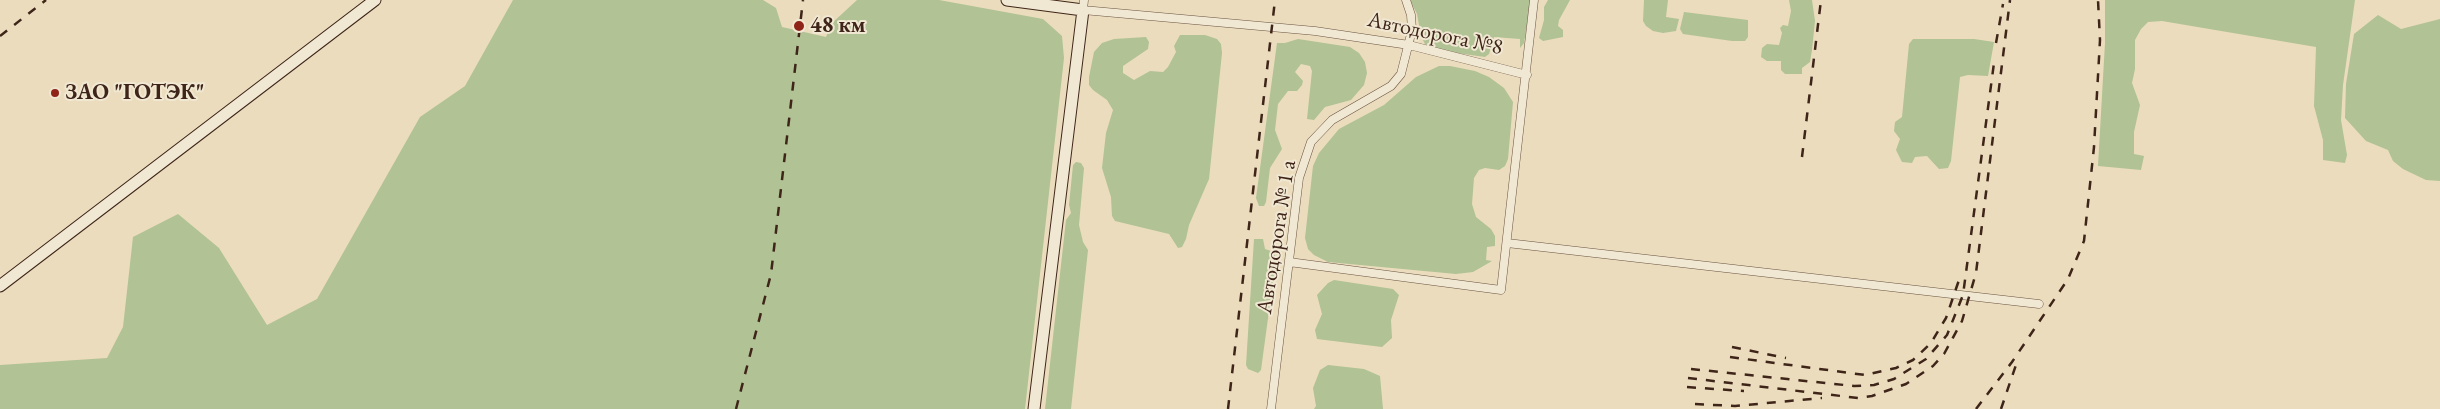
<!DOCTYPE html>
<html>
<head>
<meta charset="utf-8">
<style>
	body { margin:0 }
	canvas { display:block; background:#eadcbc }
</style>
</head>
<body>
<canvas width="2440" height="409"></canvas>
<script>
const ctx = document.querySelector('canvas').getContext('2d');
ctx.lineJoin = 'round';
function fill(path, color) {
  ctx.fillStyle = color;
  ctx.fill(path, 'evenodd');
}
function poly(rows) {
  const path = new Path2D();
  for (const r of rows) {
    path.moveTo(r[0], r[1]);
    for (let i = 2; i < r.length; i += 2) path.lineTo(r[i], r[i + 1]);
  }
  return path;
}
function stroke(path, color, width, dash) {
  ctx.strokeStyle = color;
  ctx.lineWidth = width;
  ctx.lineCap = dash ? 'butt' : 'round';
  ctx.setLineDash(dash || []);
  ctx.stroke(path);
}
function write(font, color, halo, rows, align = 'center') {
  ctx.font = font + ' "EB Garamond",serif';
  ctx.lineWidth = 4;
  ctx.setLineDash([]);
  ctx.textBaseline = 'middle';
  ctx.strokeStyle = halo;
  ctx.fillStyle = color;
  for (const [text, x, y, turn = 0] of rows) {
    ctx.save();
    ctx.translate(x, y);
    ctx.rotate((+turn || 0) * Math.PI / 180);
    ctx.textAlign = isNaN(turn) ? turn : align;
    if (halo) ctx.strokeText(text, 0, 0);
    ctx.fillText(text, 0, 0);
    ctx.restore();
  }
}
const green = poly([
	[513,0,763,0,776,8,782,27,826,37,831,24,857,0,939,0,1043,19,1062,36,1064,58,1025,409,0,409,0,365,107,358,123,327,133,237,178,214,219,248,267,325,317,299,420,117,465,86],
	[1410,0,1531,0,1524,43,1520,48,1520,39,1494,37,1489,54,1485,57,1435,50,1425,44,1421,36,1417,14],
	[1548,0,1570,0,1559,20,1558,26,1563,30,1563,37,1543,41,1539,38,1544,20,1544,7],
	[1644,0,1668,0,1666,17,1679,19,1676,31,1663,33,1653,31,1646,26,1643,21],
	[1789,0,1812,0,1815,21,1812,50,1810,62,1802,68,1802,74,1785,74,1781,70,1781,61,1767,61,1761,57,1762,48,1767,44,1779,45,1782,33,1780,28,1783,25,1788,26,1791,11],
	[2105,0,2355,0,2343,85,2341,120,2347,155,2345,163,2323,160,2323,140,2314,106,2316,47,2162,21,2148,22,2141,29,2135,40,2135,69,2132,83,2140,105,2134,132,2134,154,2144,156,2141,170,2098,166,2105,43],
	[1684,12,1748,20,1748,37,1745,41,1732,41,1683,34,1680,29],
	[2378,15,2401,29,2440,19,2440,181,2426,180,2403,169,2393,161,2388,150,2366,141,2345,118,2346,84,2354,34],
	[1180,35,1205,35,1217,39,1221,44,1222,53,1209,179,1189,225,1186,239,1182,247,1178,248,1169,234,1115,221,1112,216,1111,197,1102,168,1106,133,1113,110,1107,100,1093,90,1089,85,1089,77,1094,52,1102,43,1114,39,1146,37,1149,42,1148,49,1123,66,1123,73,1134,80,1150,71,1163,72,1168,67,1176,52,1174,46],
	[1298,39,1350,47,1359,53,1365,62,1367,73,1364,85,1351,100,1325,107,1314,120,1307,119,1312,71,1310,66,1301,64,1295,72,1303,81,1302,85,1297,91,1288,91,1278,104,1275,130,1282,149,1270,168,1266,202,1264,206,1259,206,1256,198,1277,43,1285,43],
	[1913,39,1974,39,1994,42,1988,76,1968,75,1960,77,1951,161,1948,168,1939,169,1927,156,1915,157,1912,163,1902,162,1896,150,1900,139,1894,131,1895,122,1902,117,1909,44],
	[1439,66,1450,66,1475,71,1489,77,1504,88,1513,102,1508,159,1505,166,1499,170,1485,168,1479,170,1474,178,1472,204,1476,217,1491,229,1495,236,1495,246,1487,247,1486,260,1492,261,1473,272,1456,274,1328,262,1314,255,1308,249,1305,238,1313,166,1319,153,1339,129,1384,105,1416,77],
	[1076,162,1081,163,1084,168,1079,225,1083,242,1088,250,1071,409,1045,409,1066,220,1071,213,1069,205,1073,165],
	[1254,239,1263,239,1265,249,1274,252,1276,259,1261,370,1258,373,1248,369,1246,365],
	[1334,280,1393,289,1399,295,1391,320,1392,338,1382,347,1317,339,1315,330,1322,314,1317,295,1328,283],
	[1328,365,1364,369,1380,376,1383,409,1314,409,1316,406,1313,388,1320,370]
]);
const street = poly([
	[1084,0,1083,10,1315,31,1409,45,1527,75],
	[1507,243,2039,304],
	[1289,262,1501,290,1534,0],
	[1271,409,1299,178,1311,142,1332,120,1391,86,1401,74,1412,30,1411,15,1406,0]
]);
const secondary = poly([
	[1007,0,1083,10,1034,409],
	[0,286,375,0]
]);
const rail = poly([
	[0,36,46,0],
	[1996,43,2003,4],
	[1802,157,1821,0],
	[1732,347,1786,358],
	[1730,357,1865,375,1896,368,1913,360,1931,343,1946,318,1959,280],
	[1691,369,1854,386,1874,385,1894,379,1926,359,1947,335,1963,295,1994,63],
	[1688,378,1858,398,1872,396,1906,384,1933,366,1944,354,1962,321,1976,273,2010,0],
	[1687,387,1744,391],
	[1695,404,1735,406,1822,398],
	[736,409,771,274,803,0],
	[1228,409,1275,0],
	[1976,409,2012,362,2068,279,2084,241,2094,147,2100,40,2098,0],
	[2001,409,2017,362]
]);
const markers = [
	[799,26,6,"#8f2418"],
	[55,93,5,"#8f2418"]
];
const poiNames = [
	["48 км",810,26],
	["ЗАО \"ГОТЭК\"",65,93]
];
const streetNames = [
	["Автодорога №8",1435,34,12],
	["Автодорога № 1 а",1277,237,-81]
];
fill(green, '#b1c295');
stroke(street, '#6a5342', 9);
stroke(secondary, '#3f2519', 13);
stroke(street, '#f1e8d3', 8);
stroke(secondary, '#f1e8d3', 11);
stroke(rail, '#3f2519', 2.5, [9, 9]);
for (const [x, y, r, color] of markers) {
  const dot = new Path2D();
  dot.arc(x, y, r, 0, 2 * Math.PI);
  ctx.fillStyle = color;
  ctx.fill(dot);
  stroke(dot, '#f1e8d3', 2);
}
write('bold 22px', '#3f2519', '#f1e8d3', poiNames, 'left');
write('22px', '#3f2519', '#f1e8d3', streetNames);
</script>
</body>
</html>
